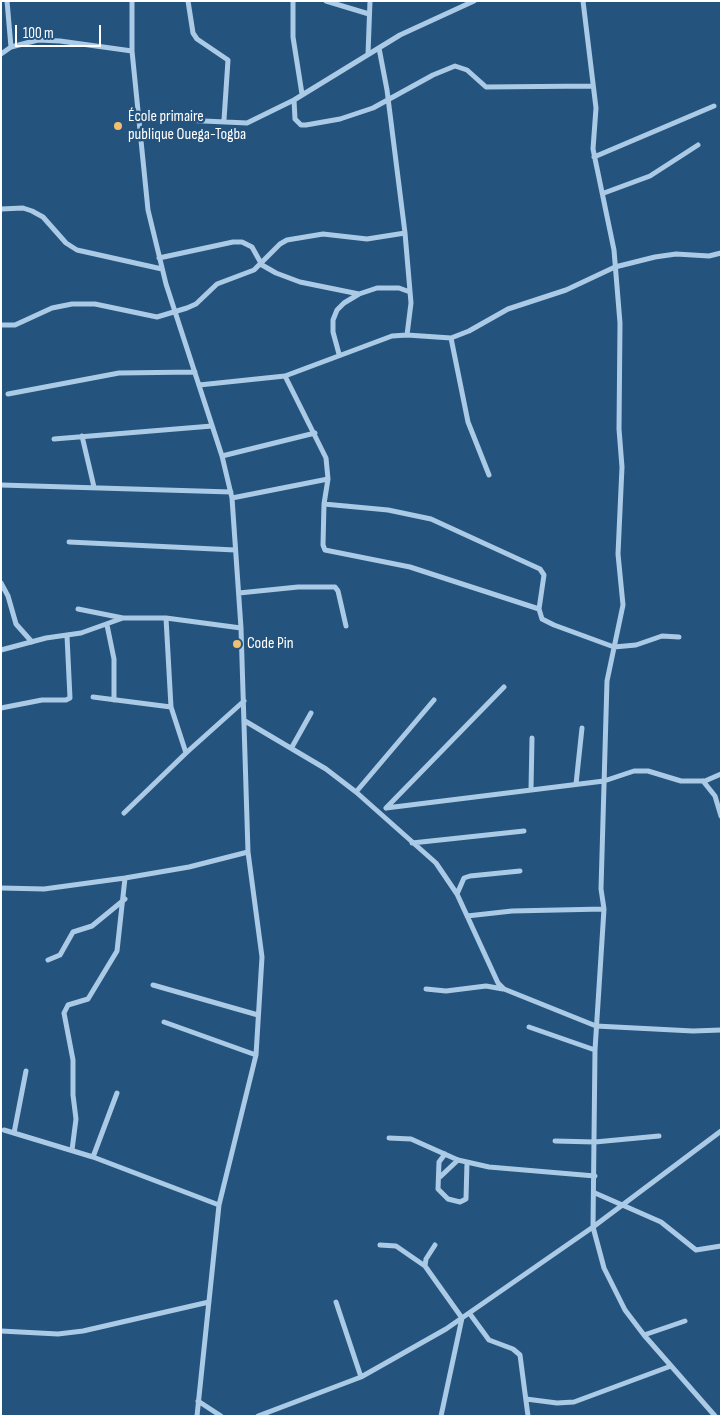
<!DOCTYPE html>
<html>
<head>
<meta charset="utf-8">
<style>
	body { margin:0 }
	#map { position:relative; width:722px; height:1417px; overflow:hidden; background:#24537e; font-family:"Sofia Sans Condensed",sans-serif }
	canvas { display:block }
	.frame { position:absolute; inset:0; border:2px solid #fff; pointer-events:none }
	.scale { position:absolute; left:15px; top:25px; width:86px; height:22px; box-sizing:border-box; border:2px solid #fff; border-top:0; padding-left:6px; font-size:15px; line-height:18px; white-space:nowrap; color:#fff; -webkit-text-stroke:4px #24537e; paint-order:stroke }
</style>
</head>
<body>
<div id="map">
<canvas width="722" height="1417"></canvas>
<div class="frame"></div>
<div class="scale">100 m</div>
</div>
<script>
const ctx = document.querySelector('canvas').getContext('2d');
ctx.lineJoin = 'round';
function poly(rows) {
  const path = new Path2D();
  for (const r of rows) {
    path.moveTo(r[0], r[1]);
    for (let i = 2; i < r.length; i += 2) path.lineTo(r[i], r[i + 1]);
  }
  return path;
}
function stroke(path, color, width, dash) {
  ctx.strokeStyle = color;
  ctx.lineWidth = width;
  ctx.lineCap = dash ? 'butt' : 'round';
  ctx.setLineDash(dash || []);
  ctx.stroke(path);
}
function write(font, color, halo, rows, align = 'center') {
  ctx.font = font + ' "Sofia Sans Condensed",sans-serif';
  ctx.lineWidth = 5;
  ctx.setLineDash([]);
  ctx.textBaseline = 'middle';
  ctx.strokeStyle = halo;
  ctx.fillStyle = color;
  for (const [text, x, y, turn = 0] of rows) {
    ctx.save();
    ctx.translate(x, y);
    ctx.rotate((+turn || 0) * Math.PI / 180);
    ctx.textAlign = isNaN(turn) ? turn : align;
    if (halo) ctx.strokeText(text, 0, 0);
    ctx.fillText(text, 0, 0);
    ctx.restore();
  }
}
const street = poly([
	[7,1,11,47],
	[132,1,132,51,148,210,166,284,222,456,232,498,241,628,248,852,262,957,256,1055,219,1205,197,1416],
	[188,1,193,33,197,39,228,60,224,120],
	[293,1,293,37,302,94],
	[326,1,369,14],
	[583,1,596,108,593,149,614,250,620,323,619,429,622,467,618,554,623,605,607,681,601,889,604,909,595,1050,593,1227,604,1268,625,1310,644,1335,715,1416],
	[379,48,387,90,405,233,411,303,407,335],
	[1,54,11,47,38,40,60,41,132,51],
	[368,54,370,1],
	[294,100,295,119,301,125,306,125,340,119,373,108,433,75,455,66,467,70,486,87,592,86],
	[139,118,247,123,294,100,400,35,474,1],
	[594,157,714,106],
	[604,193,650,176,698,145],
	[1,209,23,208,32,211,43,217,66,243,77,250,162,269],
	[159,258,233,242,242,242,252,247,262,265,276,273,300,282,359,294],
	[1,325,15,325,52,308,72,304,95,304,157,317,187,308,196,304,217,284,254,270,280,244,287,240,323,234,367,239,405,233],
	[451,338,468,422,489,475],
	[339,354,333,332,333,320,337,310,344,303,359,294,377,288,399,288,410,292],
	[285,376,326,458,328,479,324,504,323,545,325,550,410,567,539,609],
	[199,385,285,376,392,336,407,335,451,338,469,331,508,309,566,290,615,267,655,257,676,254,709,256,721,253],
	[8,394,119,373,195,372],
	[82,436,94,487],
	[54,439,212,426],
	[222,456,315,433],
	[1,485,231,492],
	[232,498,328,479],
	[324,504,388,510,431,519,540,569,544,575,539,609,542,619,554,625,614,647,636,645,662,636,679,637],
	[69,542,235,550],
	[1,583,8,596,16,624,32,642],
	[239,593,298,587,335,587,338,591,346,626],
	[78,609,123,618,166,618,241,628],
	[166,618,171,707,186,753],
	[107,625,114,659,114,700],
	[1,650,46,638,81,633,123,618],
	[93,697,171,707],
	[1,708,42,700,66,700,70,698,67,636],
	[245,721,326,769,356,792,436,863,457,894,498,983,504,989,596,1026,693,1031,721,1030],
	[292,747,311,713],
	[703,781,715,796,721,816],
	[576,784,582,728],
	[531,789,532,738],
	[356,792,434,700],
	[386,808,604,781,634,771,648,771,681,781,705,781,721,774],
	[386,808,504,687],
	[124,813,186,753,244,701],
	[412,843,524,831],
	[1,888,44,889,125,878,189,867,248,852],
	[457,894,464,878,470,876,520,871],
	[467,916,512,911,604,909],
	[48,960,60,955,73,932,92,926,125,899],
	[153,985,258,1015],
	[426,989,446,991,486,986,503,989],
	[164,1022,256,1055],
	[529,1027,595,1050],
	[4,1130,93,1157,219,1205],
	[14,1133,26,1071],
	[389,1138,411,1139,458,1160,489,1167,595,1176],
	[555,1141,595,1142,659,1136],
	[72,1150,76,1119,73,1095,73,1060,64,1013,68,1005,88,999,117,951,125,878],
	[445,1154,439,1162,438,1189,448,1199,460,1202,466,1199,467,1162],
	[93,1157,117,1093],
	[440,1177,458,1160],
	[595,1193,661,1222,696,1250,721,1246],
	[380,1245,396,1246,425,1266,462,1318,441,1416],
	[425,1266,426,1259,435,1245],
	[336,1302,361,1377],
	[470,1314,489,1340,513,1349,520,1355,528,1416],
	[1,1331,58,1334,83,1331,209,1302],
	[644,1335,685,1321],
	[526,1399,557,1403,574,1402,671,1366],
	[198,1401,221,1416],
	[258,1416,361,1377,446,1329,593,1227,721,1131]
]);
const markers = [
	[118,126,5,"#f0c06e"],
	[237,644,5,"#f0c06e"]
];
const poiNames = [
	["École primaire",128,117],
	["publique Ouega-Togba",128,135],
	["Code Pin",247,644]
];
stroke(street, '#aacae6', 5);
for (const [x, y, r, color] of markers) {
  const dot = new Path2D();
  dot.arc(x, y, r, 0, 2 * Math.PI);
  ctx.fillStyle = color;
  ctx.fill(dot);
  stroke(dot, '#24537e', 2);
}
write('16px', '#fff', '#24537e', poiNames, 'left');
</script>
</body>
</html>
